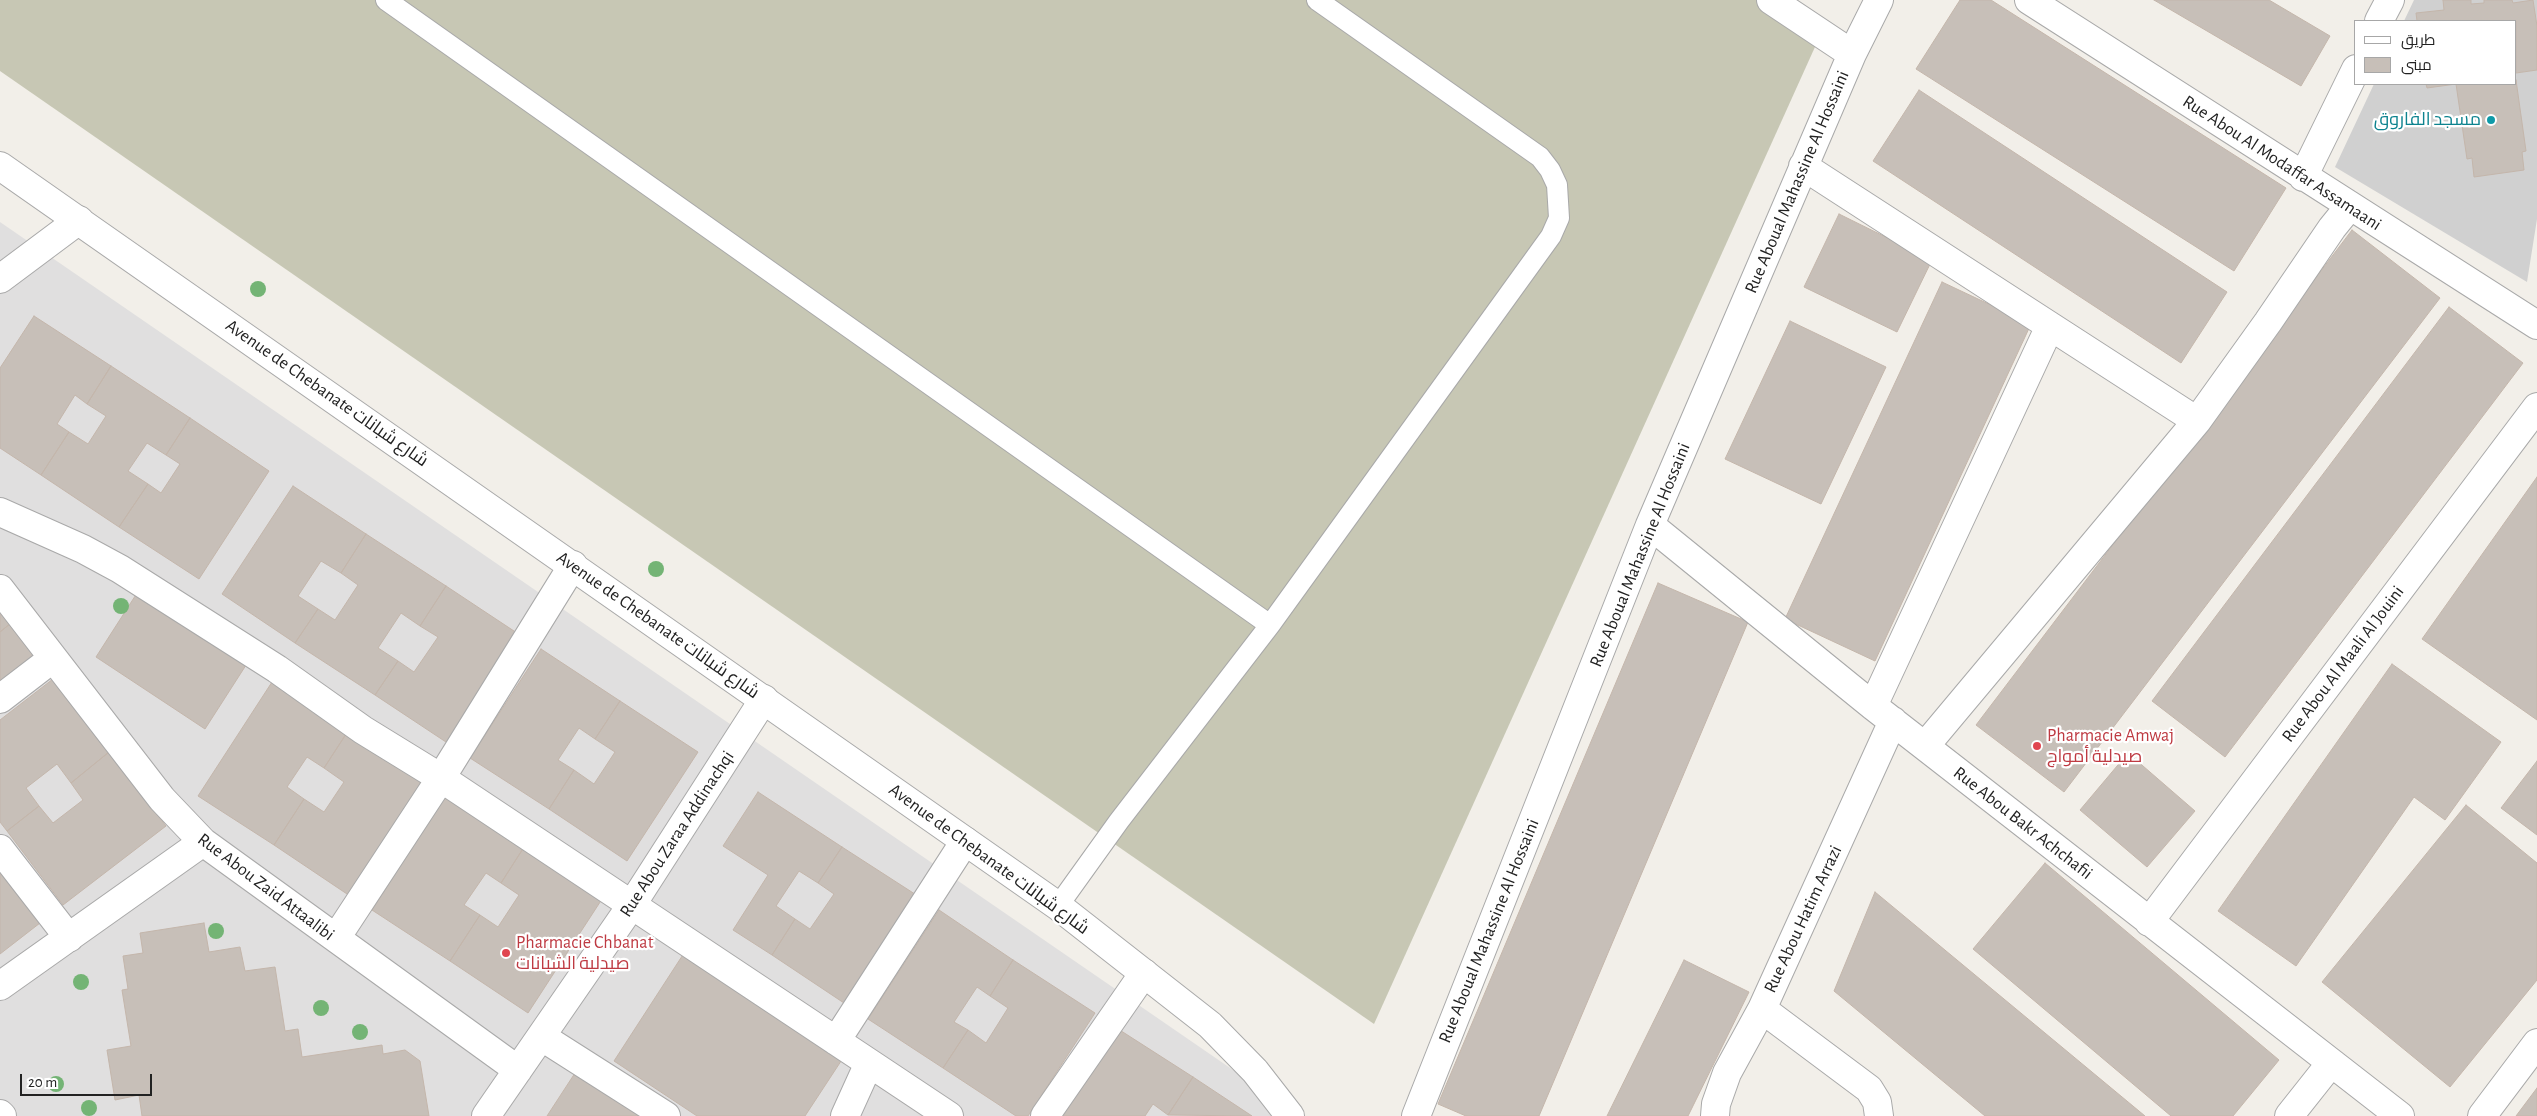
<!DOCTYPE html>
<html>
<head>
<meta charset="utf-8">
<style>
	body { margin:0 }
	#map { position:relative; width:2537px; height:1116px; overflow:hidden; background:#f2efe9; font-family:"Alegreya Sans",Cairo,sans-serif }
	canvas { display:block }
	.legend { position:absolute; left:2354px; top:20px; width:162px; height:65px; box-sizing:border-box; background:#fff; border:1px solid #a7a7a7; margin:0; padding:6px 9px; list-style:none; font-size:15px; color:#222 }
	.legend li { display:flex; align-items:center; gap:10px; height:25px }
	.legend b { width:25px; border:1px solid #a7a7a7 }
	.scale { position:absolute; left:20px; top:1074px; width:132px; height:22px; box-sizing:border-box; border:2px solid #222; border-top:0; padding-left:6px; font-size:15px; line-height:18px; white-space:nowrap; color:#222; -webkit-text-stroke:4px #fff; paint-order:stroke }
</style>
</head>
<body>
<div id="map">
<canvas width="2537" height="1116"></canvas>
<ul class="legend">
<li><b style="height:6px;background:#fff"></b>طريق</li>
<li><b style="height:14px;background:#c7bfb8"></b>مبنى</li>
</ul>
<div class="scale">20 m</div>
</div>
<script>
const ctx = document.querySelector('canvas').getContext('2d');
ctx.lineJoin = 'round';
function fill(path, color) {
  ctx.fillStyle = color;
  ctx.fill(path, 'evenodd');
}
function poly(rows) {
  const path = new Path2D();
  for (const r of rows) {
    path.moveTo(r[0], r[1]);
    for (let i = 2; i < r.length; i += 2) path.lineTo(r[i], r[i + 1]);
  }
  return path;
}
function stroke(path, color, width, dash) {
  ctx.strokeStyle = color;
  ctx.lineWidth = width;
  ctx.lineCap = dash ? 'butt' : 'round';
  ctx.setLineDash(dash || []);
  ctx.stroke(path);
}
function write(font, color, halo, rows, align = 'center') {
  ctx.font = font + ' "Alegreya Sans",Cairo,sans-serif';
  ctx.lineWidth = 4.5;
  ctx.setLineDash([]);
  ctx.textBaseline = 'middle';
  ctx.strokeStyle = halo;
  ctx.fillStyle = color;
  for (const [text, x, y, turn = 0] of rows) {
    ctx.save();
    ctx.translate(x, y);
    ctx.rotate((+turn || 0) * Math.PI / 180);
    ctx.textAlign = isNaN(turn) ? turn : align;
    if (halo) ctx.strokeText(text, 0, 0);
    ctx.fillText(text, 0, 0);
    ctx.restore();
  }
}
const residential = poly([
	[0,222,1300,1116,0,1116]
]);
const religious = poly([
	[2414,0,2537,0,2537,219,2527,282,2335,167,2374,84,2516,84,2516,21,2404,21]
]);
const construction = poly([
	[0,0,1784,0,1824,27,1374,1024,0,71]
]);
const building = poly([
	[1960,0,1991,0,2286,188,2234,271,1916,69,1960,0],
	[2154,0,2269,0,2330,36,2301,86,2154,0],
	[2443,0,2471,0,2471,4,2484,3,2484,0,2512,0,2513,3,2533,0,2537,26,2537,70,2516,73,2516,21,2417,21,2416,13,2444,10,2443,0],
	[2516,80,2526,151,2522,152,2524,170,2474,177,2472,158,2467,159,2456,84,2427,88,2426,84,2516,84,2516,80],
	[1919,90,2227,292,2181,363,1873,161,1919,90],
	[1839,214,1932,260,1897,332,1804,287,1839,214],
	[2352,230,2440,298,2064,792,1976,725,2352,230],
	[1942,282,2031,324,1875,661,1785,619,1942,282],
	[2449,307,2523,363,2225,757,2152,701,2449,307],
	[34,316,111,366,87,404,75,395,57,424,69,432,41,475,0,448,0,368,34,316],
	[1790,321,1886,367,1821,504,1725,459,1790,321],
	[111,366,190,418,166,455,147,443,128,471,148,484,119,527,41,475,69,432,88,444,106,416,87,404,111,366],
	[190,418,269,471,199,579,119,527,148,484,161,493,180,464,166,455,190,418],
	[2537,477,2537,720,2422,639,2537,477],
	[293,486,366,534,341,573,321,561,298,596,318,609,295,643,222,594,293,486],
	[366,534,446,586,420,626,401,613,378,648,398,661,375,695,295,643,318,609,335,620,358,585,341,573,366,534],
	[1658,583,1748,622,1539,1116,1466,1116,1438,1104,1658,583],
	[446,586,520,635,449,744,375,695,398,661,414,672,438,637,420,626,446,586],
	[139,590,248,662,205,729,96,657,139,590],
	[0,609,11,623,0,632,0,609],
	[11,623,38,658,0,686,0,632,11,623],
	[541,649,620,701,595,739,579,728,558,760,574,770,549,809,470,758,541,649],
	[2392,664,2501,742,2445,820,2414,797,2296,966,2218,911,2392,664],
	[53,679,109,752,71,783,57,764,26,788,39,806,7,831,0,822,0,720,53,679],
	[274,679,350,728,324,768,307,757,287,787,304,799,274,845,198,796,274,679],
	[620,701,698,752,627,861,549,809,574,770,594,784,615,752,595,739,620,701],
	[350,728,426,778,350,896,274,845,304,799,324,812,344,782,324,768,350,728],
	[109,752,166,826,63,905,7,831,39,806,53,823,83,800,71,783,109,752],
	[2128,753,2195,811,2147,867,2080,810,2128,753],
	[2537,761,2537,835,2501,808,2537,761],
	[448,792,526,844,501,883,486,873,464,905,480,915,450,961,372,910,448,792],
	[758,792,842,847,818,883,799,871,776,906,795,919,772,955,733,930,768,875,723,846,758,792],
	[2466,805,2537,863,2537,980,2450,1087,2322,982,2466,805],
	[526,844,604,896,528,1013,450,961,480,915,498,927,519,895,501,883,526,844],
	[842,847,921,898,850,1007,772,955,795,919,810,929,834,894,818,883,842,847],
	[2045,863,2279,1060,2233,1116,2171,1116,1973,949,2045,863],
	[0,871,40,923,0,954,0,871],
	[1875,892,2145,1116,1985,1116,1834,991,1875,892],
	[939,910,1013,960,990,996,977,987,954,1022,968,1030,943,1068,868,1019,939,910],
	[204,923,209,952,240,947,245,971,275,967,285,1031,298,1029,302,1057,382,1045,383,1054,405,1050,420,1061,429,1116,142,1116,139,1095,115,1100,107,1050,131,1046,122,990,128,989,123,956,143,953,140,933,204,923],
	[688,947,847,1052,805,1116,697,1116,614,1061,688,947],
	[1013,960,1095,1013,1028,1116,1016,1116,943,1068,968,1030,986,1043,1008,1008,990,996,1013,960],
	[1684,960,1749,992,1688,1116,1607,1116,1684,960],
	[1115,1027,1193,1077,1168,1115,1153,1104,1145,1116,1057,1116,1115,1027],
	[577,1070,647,1116,547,1116,577,1070],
	[1193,1077,1252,1116,1168,1115,1193,1077],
	[2537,1088,2537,1116,2516,1116,2537,1088]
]);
const service = poly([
	[386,0,1270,625],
	[1058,906,1119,821,1270,625,1551,236,1559,218,1557,185,1550,170,1540,157,1317,0]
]);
const minor = poly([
	[1771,0,1852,54],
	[2029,0,2537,325],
	[2379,21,2390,0],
	[1803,166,2050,326],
	[2303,177,2356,69],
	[0,279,79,220],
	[2197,421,2268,322,2332,228,2349,207],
	[0,512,83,549,120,569,277,669,363,730,441,778,949,1116],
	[1650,525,1873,706,2400,1116],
	[0,589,162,799,203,842,518,1070],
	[0,699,52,659],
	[1873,706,2050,326,2197,421,1925,746],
	[0,849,69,938],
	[2149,922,2537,407],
	[336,938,441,778,573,565],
	[0,986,203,842],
	[1762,1009,1869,1089,1877,1102,1879,1116],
	[542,1037,666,1116],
	[836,1041,965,841],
	[0,1114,2,1116],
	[486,1116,631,906,764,699],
	[845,1116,869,1063],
	[1045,1116,1144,973],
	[1416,1116,1650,525,1852,54,1879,0],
	[1715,1116,1716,1104,1727,1073,1762,1009,1893,721],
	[2289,1116,2331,1063],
	[2482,1116,2537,1043]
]);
const tertiary = poly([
	[0,166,1058,906,1210,1025,1255,1071,1290,1116]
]);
const trees = [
	[258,289],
	[656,569],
	[121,606],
	[216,931],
	[81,982],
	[321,1008],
	[360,1032],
	[56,1084],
	[89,1108]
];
const markers = [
	[2491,120,5,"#0f9aa8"],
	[2037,746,5,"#e0444e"],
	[506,953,5,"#e0444e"]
];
const cultureNames = [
	["مسجد الفاروق",2481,120]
];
const streetNames = [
	["Rue Abou Al Modaffar Assamaani",2282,163,33],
	["Rue Aboual Mahassine Al Hossaini",1797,182,-67],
	["Avenue de Chebanate شارع شبانات",327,393,35],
	["Rue Aboual Mahassine Al Hossaini",1640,555,-68],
	["Avenue de Chebanate شارع شبانات",658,625,35],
	["Rue Abou Al Maali Al Jouini",2343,664,-53],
	["Rue Abou Bakr Achchafii",2023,823,38],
	["Rue Abou Zaraa Addinachqi",677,834,-57],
	["Avenue de Chebanate شارع شبانات",989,859,36],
	["Rue Abou Zaid Attaalibi",266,887,37],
	["Rue Abou Hatim Arrazi",1803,919,-65],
	["Rue Aboual Mahassine Al Hossaini",1489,931,-68]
];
const healthNames = [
	["Pharmacie Amwaj",2047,736],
	["صيدلية أمواج",2047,757],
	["Pharmacie Chbanat",516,943],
	["صيدلية الشبانات",516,964]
];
fill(residential, '#e0dfdf');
fill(religious, '#d0d0d0');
fill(construction, '#c7c7b4');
fill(building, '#c7bfb8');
stroke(building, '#c4b6ab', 1);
stroke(service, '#a9a9a9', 22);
stroke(minor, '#a9a9a9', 30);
stroke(tertiary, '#a9a9a9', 30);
stroke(service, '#fff', 20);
stroke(minor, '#fff', 28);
stroke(tertiary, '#fff', 28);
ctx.fillStyle = '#74b475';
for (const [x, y] of trees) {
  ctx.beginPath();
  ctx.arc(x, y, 8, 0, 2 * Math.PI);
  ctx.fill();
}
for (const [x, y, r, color] of markers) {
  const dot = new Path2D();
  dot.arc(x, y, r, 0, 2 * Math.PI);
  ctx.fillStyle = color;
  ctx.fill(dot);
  stroke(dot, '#fff', 2);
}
write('18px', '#0d838f', '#fff', cultureNames, 'right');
write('18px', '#222', '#fff', streetNames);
write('18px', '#be3a42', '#fff', healthNames, 'left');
</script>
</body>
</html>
